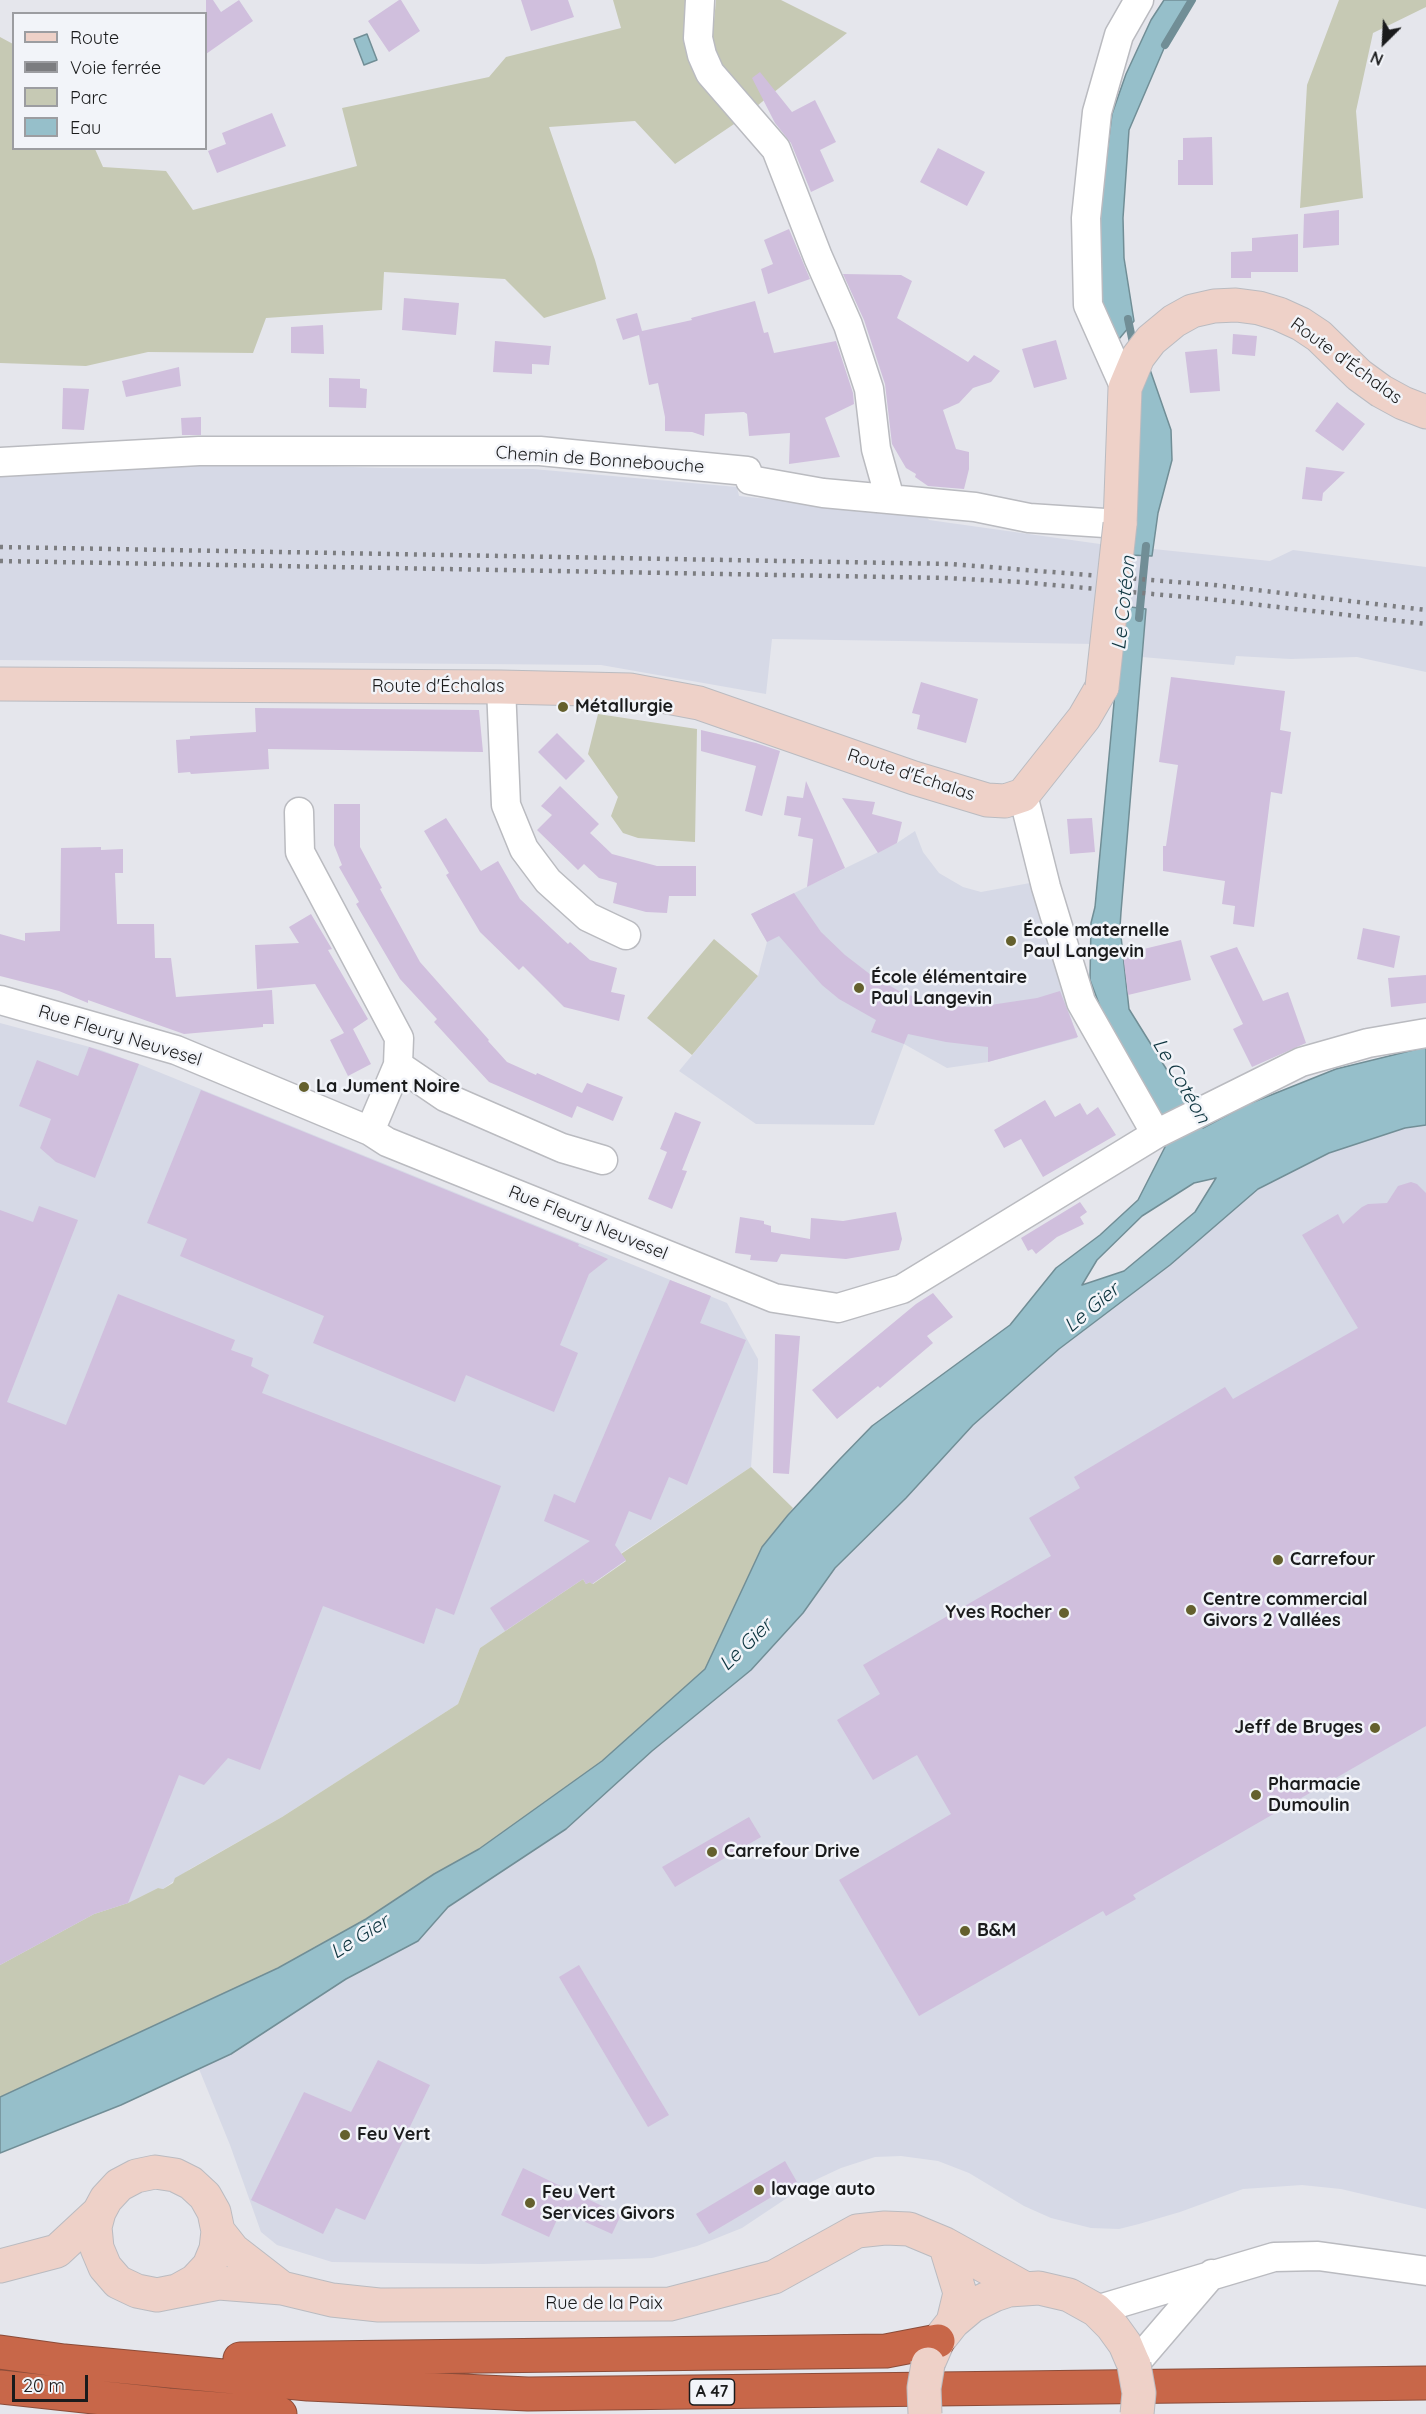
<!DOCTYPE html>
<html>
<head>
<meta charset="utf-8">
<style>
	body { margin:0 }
	#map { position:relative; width:1426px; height:2414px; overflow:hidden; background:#e5e6ec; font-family:Quicksand,sans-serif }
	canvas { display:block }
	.legend { position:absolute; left:12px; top:12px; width:195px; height:138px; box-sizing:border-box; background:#f2f4f9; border:2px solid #9c9da1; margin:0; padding:8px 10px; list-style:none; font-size:18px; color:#1a1b1c }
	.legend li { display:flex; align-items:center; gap:12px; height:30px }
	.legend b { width:30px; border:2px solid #9c9da1 }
	.north { position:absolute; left:1354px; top:12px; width:60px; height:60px; -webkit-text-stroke:4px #f2f4f9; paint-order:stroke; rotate:204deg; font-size:16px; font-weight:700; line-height:24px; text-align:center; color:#1a1b1c }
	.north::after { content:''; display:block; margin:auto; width:21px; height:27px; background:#1a1b1c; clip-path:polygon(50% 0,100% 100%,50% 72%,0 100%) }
	.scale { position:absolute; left:12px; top:2375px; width:76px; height:27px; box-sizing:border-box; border:3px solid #1a1b1c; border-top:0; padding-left:8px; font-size:18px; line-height:21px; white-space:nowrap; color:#1a1b1c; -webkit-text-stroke:4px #f2f4f9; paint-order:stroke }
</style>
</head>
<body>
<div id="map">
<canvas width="1426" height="2414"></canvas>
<ul class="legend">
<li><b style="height:8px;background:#eed1c8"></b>Route</li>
<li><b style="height:8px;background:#7c7d80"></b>Voie ferrée</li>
<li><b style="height:16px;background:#c6c9b4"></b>Parc</li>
<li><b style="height:16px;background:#96bfca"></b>Eau</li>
</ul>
<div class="north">N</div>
<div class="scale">20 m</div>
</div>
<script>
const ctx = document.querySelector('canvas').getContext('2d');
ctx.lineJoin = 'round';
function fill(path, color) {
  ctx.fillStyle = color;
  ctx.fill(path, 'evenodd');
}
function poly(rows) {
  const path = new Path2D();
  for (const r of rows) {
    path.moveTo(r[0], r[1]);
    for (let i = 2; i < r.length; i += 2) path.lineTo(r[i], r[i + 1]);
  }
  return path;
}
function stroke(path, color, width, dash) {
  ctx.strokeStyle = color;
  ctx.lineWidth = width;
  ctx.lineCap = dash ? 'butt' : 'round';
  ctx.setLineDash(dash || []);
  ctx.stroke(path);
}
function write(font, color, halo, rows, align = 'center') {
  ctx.font = font + ' Quicksand,sans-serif';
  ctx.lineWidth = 5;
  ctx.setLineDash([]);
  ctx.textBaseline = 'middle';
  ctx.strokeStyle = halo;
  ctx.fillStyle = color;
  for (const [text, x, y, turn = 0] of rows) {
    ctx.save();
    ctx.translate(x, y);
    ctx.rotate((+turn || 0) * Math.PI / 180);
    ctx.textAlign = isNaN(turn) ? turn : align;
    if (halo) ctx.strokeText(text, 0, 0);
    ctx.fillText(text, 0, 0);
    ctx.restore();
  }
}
const built = poly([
	[228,463,383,468,533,469,737,487,739,496,926,516,929,520,1107,545,1096,644,772,639,766,694,601,665,0,660,0,475],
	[1153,549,1270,561,1293,550,1426,567,1426,672,1357,657,1291,659,1236,656,1234,665,1142,657,1146,609,1123,606,1130,555,1152,556],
	[915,831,923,852,939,873,963,887,981,892,1030,883,1077,1038,988,1062,947,1068,904,1044,874,1125,756,1124,679,1071,758,976,767,942,751,914,897,843],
	[0,1023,101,1050,139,1064,727,1303,758,1359,758,1368,751,1467,621,1553,626,1560,592,1584,586,1584,583,1579,480,1648,458,1704,282,1817,190,1869,163,1889,158,1888,128,1903,94,1914,0,1965],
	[1426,1125,1426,2209,1341,2189,1302,2185,1243,2189,1180,2212,1139,2224,1119,2229,1091,2228,1051,2218,1024,2206,969,2173,938,2161,901,2156,875,2157,841,2168,811,2182,742,2228,697,2246,652,2258,483,2264,332,2262,277,2245,261,2232,230,2145,199,2069,231,2054,346,1979,418,1941,448,1907,566,1828,803,1613,835,1569,906,1498,973,1425,1059,1349,1170,1265,1258,1189,1329,1153,1405,1128]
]);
const green = poly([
	[613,0,687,0,740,120,675,164,635,121,549,127,595,260,606,299,544,318,505,279,384,272,382,310,266,318,253,353,148,352,86,366,0,363,0,37,13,44,14,148,95,149,103,167,166,171,193,210,357,166,342,108,489,77,506,57,621,28],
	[716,0,781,0,847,33,757,106,726,73,712,43],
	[1339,0,1426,0,1426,7,1373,33,1356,111,1363,198,1300,208,1307,85],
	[598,714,697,729,695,842,638,838,623,833,611,816,618,797,588,754],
	[714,939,758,976,692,1055,647,1018],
	[751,1467,793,1508,762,1547,705,1669,602,1761,479,1849,434,1874,366,1919,278,1968,0,2097,0,1965,94,1914,128,1903,158,1888,163,1889,173,1883,175,1878,282,1817,458,1704,480,1648,583,1579,586,1584,590,1582,593,1584,626,1561,621,1554]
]);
const water = poly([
	[1164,0,1190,0,1174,25,1129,130,1123,218,1124,258,1134,321,1114,345,1102,321,1094,256,1112,114,1126,74,1151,20,1164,0],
	[367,34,377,60,364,65,354,39,367,34],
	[1146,358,1171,430,1172,460,1158,513,1152,556,1130,555,1131,400,1146,358],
	[1123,606,1146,609,1121,912,1120,927,1129,1009,1203,1128,1246,1105,1336,1069,1426,1047,1426,1125,1405,1128,1329,1153,1258,1189,1170,1265,1059,1349,973,1425,906,1498,835,1568,803,1613,751,1670,652,1751,566,1829,448,1907,418,1941,346,1979,231,2054,121,2105,0,2153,0,2097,278,1968,366,1919,434,1874,479,1849,602,1761,705,1669,762,1547,788,1515,839,1460,872,1426,1010,1325,1056,1268,1100,1235,1138,1200,1165,1147,1161,1120,1101,1009,1090,980,1091,923,1095,907,1123,606],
	[1216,1178,1195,1212,1124,1271,1082,1285,1097,1260,1142,1216,1194,1183,1216,1178]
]);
const stream = poly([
	[1165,45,1192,0],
	[1128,319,1134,348],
	[1139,618,1146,546]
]);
const building = poly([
	[206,0,213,0,221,12,239,0,253,21,206,54],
	[399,0,401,0,420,31,389,52,368,21],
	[521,0,568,0,574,17,531,31],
	[760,72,792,112,815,100,836,142,820,150,834,181,811,192,791,143,775,123,752,78],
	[272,113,286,146,217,173,208,151,226,144,222,133],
	[1212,137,1213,185,1178,185,1178,160,1183,160,1183,138],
	[938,148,985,172,967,206,920,182],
	[1339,210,1339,245,1303,248,1304,214],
	[789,229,810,279,768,294,761,269,773,264,764,240],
	[1298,234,1298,272,1251,272,1251,278,1231,278,1231,252,1252,251,1252,238],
	[843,274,901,275,912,281,897,318,968,362,974,355,1000,371,991,382,973,388,959,403,943,410,956,449,969,452,969,469,964,489,928,486,915,477,916,474,906,468,892,444,885,384,864,320],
	[404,298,459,303,456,335,402,330],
	[755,301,764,333,768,332,774,353,836,341,853,393,854,404,825,418,840,457,789,464,790,433,749,436,747,414,744,412,705,414,704,436,692,432,665,431,665,417,658,383,649,385,639,335,623,340,616,319,637,313,642,331,692,320,691,318],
	[323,325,324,354,291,353,291,327],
	[1233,334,1257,336,1255,356,1232,354],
	[1056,340,1067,379,1034,388,1022,349],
	[495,341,551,346,549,365,532,364,532,374,493,372],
	[1217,349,1220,391,1190,393,1185,352],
	[179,367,181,386,126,397,122,381],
	[329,378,360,379,360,388,367,389,366,408,329,407],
	[63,388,89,389,84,430,62,429],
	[1337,402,1365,424,1343,451,1315,431],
	[201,417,201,435,182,435,181,418],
	[1306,467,1345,472,1323,493,1322,501,1302,499],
	[1171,677,1285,691,1280,730,1291,732,1282,794,1271,792,1254,927,1233,924,1235,906,1222,904,1225,881,1163,871,1163,846,1166,846,1178,765,1159,762],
	[921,682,978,699,966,743,917,729,920,715,912,713],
	[255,708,479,710,483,752,268,749,269,769,191,774,190,772,178,773,176,740,190,739,190,736,256,732],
	[701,730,756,743,780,751,762,816,745,811,756,766,701,751],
	[557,733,585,761,566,780,538,752],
	[806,781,845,868,807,887,813,839,798,836,801,818,784,815,787,796,803,798],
	[560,786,599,824,590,833,612,854,657,866,696,866,696,896,669,896,667,913,646,912,613,903,617,883,599,878,584,864,578,870,537,830,552,815,541,806],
	[842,798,875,802,872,814,902,822,897,843,878,853],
	[334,804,360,804,360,847,382,888,380,889,420,962,489,1040,488,1041,507,1062,536,1075,537,1073,582,1093,587,1083,623,1097,613,1121,577,1106,572,1118,489,1082,434,1022,437,1019,400,979,356,904,359,902,339,867,342,865,334,845],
	[446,818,481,871,498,861,520,899,568,944,570,942,590,960,617,968,611,992,625,995,619,1021,564,1007,523,966,519,970,480,932,446,875,449,873,424,831],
	[1092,818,1095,852,1070,854,1067,819],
	[101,847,101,850,123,849,123,873,115,873,117,924,154,924,155,958,171,958,176,997,272,990,274,1024,263,1024,263,1027,184,1034,88,1000,88,1003,59,991,0,976,0,934,25,941,25,933,60,931,61,848],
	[794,893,821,932,845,955,871,975,899,991,920,999,948,1006,977,1007,1037,998,1060,991,1078,1037,988,1062,988,1047,946,1042,908,1034,904,1044,871,1032,876,1020,839,999,822,985,779,936,767,942,760,930,751,914],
	[311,914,332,949,328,950,368,1019,353,1029,371,1064,348,1076,330,1040,344,1033,315,984,257,989,255,945,299,943,289,927],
	[1363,928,1400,936,1394,968,1357,959],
	[1181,940,1191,980,1128,995,1123,954],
	[1237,947,1263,1001,1288,992,1306,1043,1252,1067,1233,1029,1243,1024,1210,956],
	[1426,975,1426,1003,1391,1007,1388,978],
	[89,1047,139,1064,95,1178,56,1162,40,1148,51,1119,19,1106,37,1060,78,1076],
	[201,1090,579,1244,578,1246,608,1259,589,1274,560,1345,578,1353,554,1412,466,1375,455,1402,313,1343,324,1316,180,1256,187,1239,147,1223],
	[1045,1100,1055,1117,1080,1103,1087,1115,1098,1107,1116,1135,1043,1177,1021,1139,1004,1148,994,1130],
	[675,1112,701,1122,682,1170,687,1171,672,1209,648,1199,667,1152,660,1149],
	[1411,1182,1417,1184,1426,1193,1426,1726,1133,1895,1136,1899,1106,1916,1103,1911,919,2016,839,1880,951,1814,917,1755,873,1780,837,1720,880,1694,863,1665,1051,1556,1029,1518,1080,1488,1074,1477,1225,1387,1233,1399,1358,1328,1302,1235,1338,1214,1343,1224,1362,1207,1368,1204,1387,1203,1398,1186],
	[1080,1202,1087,1212,1080,1217,1084,1224,1057,1237,1036,1254,1032,1249,1028,1251,1021,1238],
	[39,1206,78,1220,7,1402,66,1425,118,1294,235,1340,231,1350,253,1358,251,1366,269,1375,262,1393,501,1486,454,1615,436,1608,424,1644,323,1606,260,1770,228,1758,204,1785,179,1775,128,1903,94,1914,0,1965,0,1210,33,1222],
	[896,1212,902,1239,899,1250,846,1259,781,1254,777,1262,750,1260,751,1255,735,1253,740,1217,764,1221,764,1224,771,1226,771,1232,810,1239,811,1218,843,1221],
	[670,1280,711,1296,700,1323,746,1340,687,1485,669,1477,651,1520,629,1511,615,1545,626,1560,592,1584,590,1582,586,1584,583,1579,505,1631,490,1608,590,1541,544,1521,554,1494,575,1503],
	[933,1293,953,1317,927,1336,933,1343,880,1388,878,1386,837,1419,812,1390,916,1304],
	[775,1334,800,1336,789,1474,773,1473],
	[749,1817,761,1837,675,1887,662,1867],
	[579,1965,669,2115,648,2127,559,1977],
	[378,2060,430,2085,365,2220,336,2208,323,2234,251,2200,304,2092,351,2112],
	[785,2161,797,2182,709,2234,696,2214],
	[523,2168,621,2215,612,2234,561,2211,549,2237,501,2215]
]);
const street = poly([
	[700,0,698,38,702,55,710,73,776,149,818,257,848,325,869,389,876,449,890,499],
	[1125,388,1088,305,1086,218,1097,112,1119,35,1139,0],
	[0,462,199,451,540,451,747,471,750,480,823,493,975,507,1029,518,1120,524],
	[501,687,506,805,524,849,548,881,588,917,626,935],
	[1023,795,1046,887,1081,1002,1156,1134],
	[299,812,300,852,399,1038,398,1065,370,1131],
	[0,1000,176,1050,370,1131,387,1142,774,1298,838,1308,902,1289,1156,1134,1301,1062,1368,1043,1426,1033],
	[398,1065,445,1097,562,1148,603,1160],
	[1096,2310,1274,2257,1318,2256,1426,2271],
	[1134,2365,1212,2274]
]);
const secondary = poly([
	[1120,524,1125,388,1138,357,1151,340,1174,321,1192,311,1214,306,1236,305,1259,308,1279,314,1301,324,1319,336,1359,375,1381,391,1403,403,1426,412],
	[0,684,501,687,630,690,699,703,914,778,987,800,1005,801,1023,795,1084,718,1102,687],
	[218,2231,233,2250,282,2288],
	[945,2244,960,2293,953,2322],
	[0,2266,57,2251,99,2212],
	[177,2291,195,2281,209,2266,216,2249,218,2231,214,2212,205,2196,191,2183,175,2175,155,2172,136,2176,119,2185,106,2199,99,2212,95,2227,97,2248,105,2267,118,2282,137,2291,157,2295,177,2291,219,2283,282,2288,332,2300,379,2305,670,2304,774,2277,857,2231,885,2228,909,2229,945,2244,1024,2288],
	[928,2364,938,2341,953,2322,972,2306,994,2295,1009,2290,1039,2288,1069,2295,1096,2310,1112,2326,1125,2344,1134,2365]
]);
const highway = poly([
	[0,2352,64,2361,308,2384,528,2394,1426,2383],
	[240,2359,886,2351,938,2341],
	[0,2387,168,2405,280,2414]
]);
const rail = poly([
	[0,547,951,564,1214,585,1426,610],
	[0,561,946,578,1020,582,1208,599,1426,624]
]);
const secondaryBridge = poly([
	[1102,687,1120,524],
	[1134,2365,1139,2393,1137,2414],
	[925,2414,924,2388,928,2364]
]);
const markers = [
	[563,707,6,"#64602d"],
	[1011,941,6,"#64602d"],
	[859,988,6,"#64602d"],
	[304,1087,6,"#64602d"],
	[1278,1560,6,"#64602d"],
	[1191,1610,6,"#64602d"],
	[1064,1613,6,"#64602d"],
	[1375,1728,6,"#64602d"],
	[1256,1795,6,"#64602d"],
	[712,1852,6,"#64602d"],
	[965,1931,6,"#64602d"],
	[345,2135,6,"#64602d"],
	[759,2190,6,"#64602d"],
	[530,2203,6,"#64602d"]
];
const shields = [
	[712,2392,45]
];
const shieldNames = [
	["A 47",712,2392]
];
const streetNames = [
	["Route d'Échalas",1346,361,36],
	["Chemin de Bonnebouche",600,460,4],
	["Route d'Échalas",438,687],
	["Route d'Échalas",911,775,18],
	["Rue Fleury Neuvesel",120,1036,17],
	["Rue Fleury Neuvesel",588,1223,22],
	["Rue de la Paix",604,2304]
];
const poiNames = [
	["Métallurgie",575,707],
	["École maternelle",1023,931],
	["Paul Langevin",1023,952],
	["École élémentaire",871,978],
	["Paul Langevin",871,999],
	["La Jument Noire",316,1087],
	["Carrefour",1290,1560],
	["Centre commercial",1203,1600],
	["Givors 2 Vallées",1203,1621],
	["Yves Rocher",1052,1613,"right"],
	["Jeff de Bruges",1363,1728,"right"],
	["Pharmacie",1268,1785],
	["Dumoulin",1268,1806],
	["Carrefour Drive",724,1852],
	["B&M",977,1931],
	["Feu Vert",357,2135],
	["lavage auto",771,2190],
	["Feu Vert",542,2193],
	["Services Givors",542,2214]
];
const waterNames = [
	["Le Cotéon",1124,603,-84],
	["Le Cotéon",1181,1081,60],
	["Le Gier",1092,1308,-40],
	["Le Gier",746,1645,-44],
	["Le Gier",360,1937,-32]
];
fill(built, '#d6d9e6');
fill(green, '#c6c9b4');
fill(water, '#96bfca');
stroke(water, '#718e96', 1.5);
stroke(stream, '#718e96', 8);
fill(building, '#d0bfdd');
stroke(street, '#babbc0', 31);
stroke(secondary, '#babbc0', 35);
stroke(highway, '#8b4c39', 35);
stroke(street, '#fff', 28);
stroke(secondary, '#eed1c8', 33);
stroke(highway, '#c86749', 33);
stroke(rail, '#7c7d80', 4.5, [3, 6]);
stroke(secondaryBridge, '#babbc0', 35, []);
stroke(secondaryBridge, '#eed1c8', 33);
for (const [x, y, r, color] of markers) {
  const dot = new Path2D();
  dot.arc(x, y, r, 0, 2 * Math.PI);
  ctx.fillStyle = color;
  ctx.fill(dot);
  stroke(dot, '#f2f4f9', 2);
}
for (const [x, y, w] of shields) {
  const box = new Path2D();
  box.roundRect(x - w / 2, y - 13, w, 26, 4.5);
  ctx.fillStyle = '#f2f4f9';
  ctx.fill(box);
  stroke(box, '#1a1b1c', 1.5);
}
write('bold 16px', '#1a1b1c', null, shieldNames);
write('18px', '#1a1b1c', '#f2f4f9', streetNames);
write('bold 18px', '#1a1b1c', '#f2f4f9', poiNames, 'left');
write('italic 20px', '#0f3640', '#f2f4f9', waterNames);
</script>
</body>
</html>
